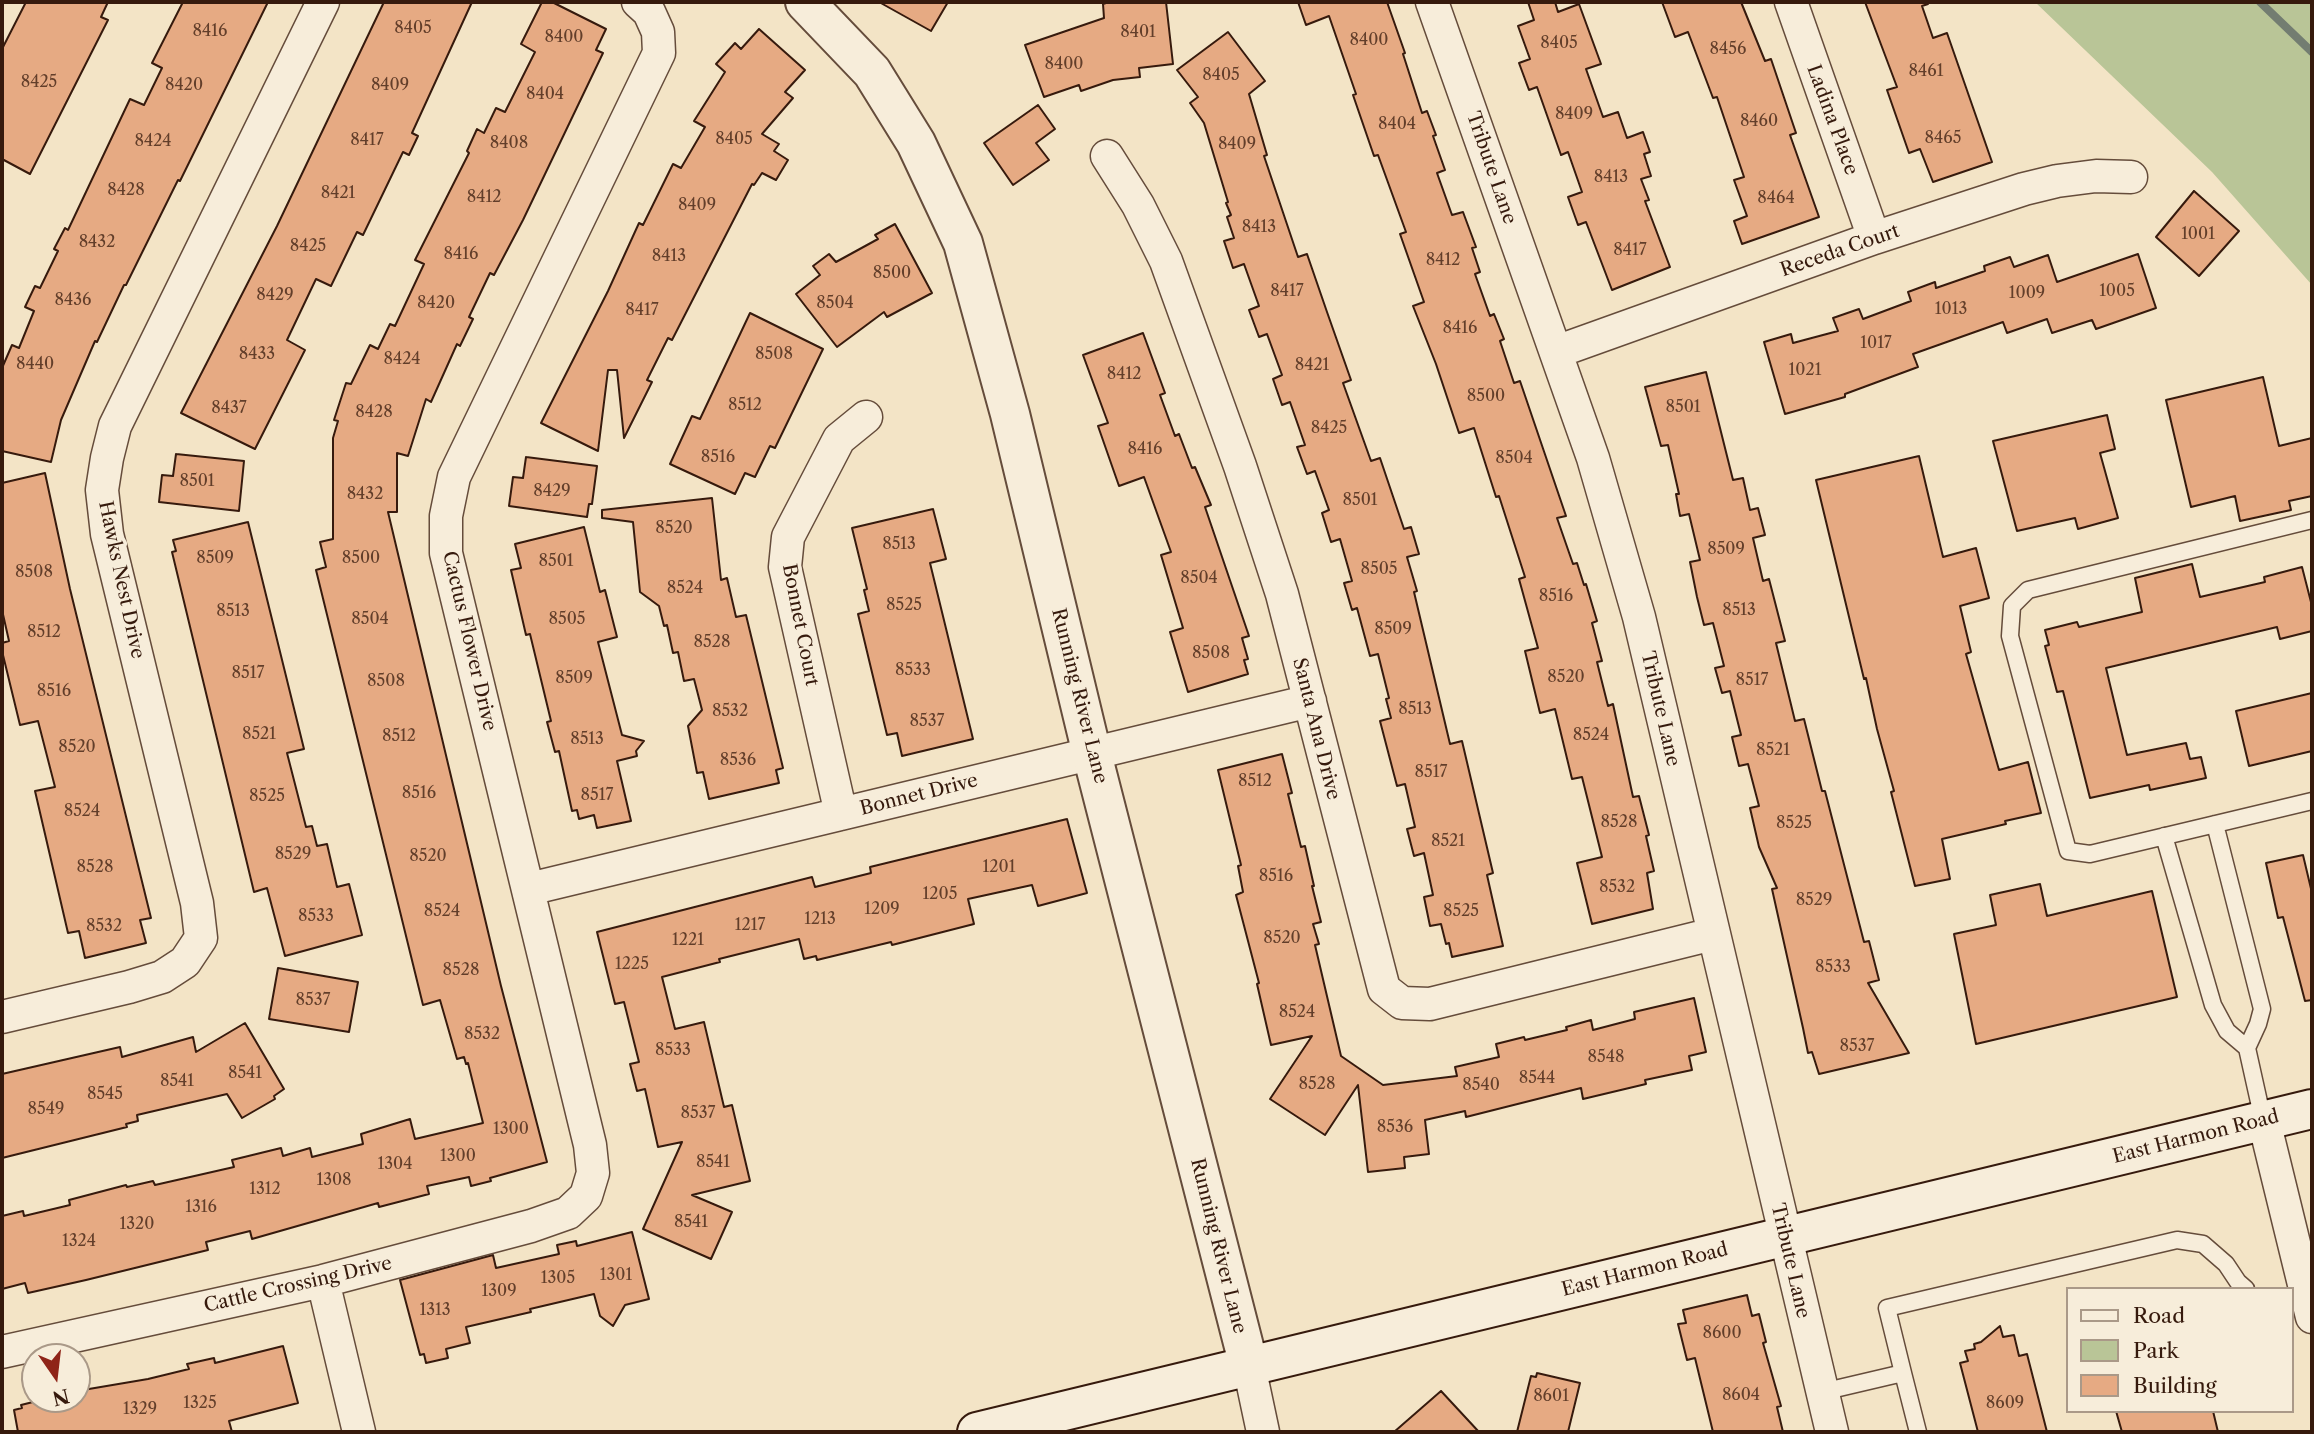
<!DOCTYPE html>
<html>
<head>
<meta charset="utf-8">
<style>
	body { margin:0 }
	#map { position:relative; width:2314px; height:1434px; overflow:hidden; background:#f3e4c6; font-family:"Libre Caslon Text",serif }
	canvas { display:block }
	.frame { position:absolute; inset:0; border:4px solid #361a0d; pointer-events:none }
	.legend { position:absolute; left:2066px; top:1287px; width:228px; height:126px; box-sizing:border-box; background:#f7edda; border:2px solid #a98; margin:0; padding:9px 12px; list-style:none; font-size:21px; color:#361a0d }
	.legend li { display:flex; align-items:center; gap:14px; height:35px }
	.legend b { width:35px; border:2px solid #a98 }
	.north { position:absolute; left:21px; top:1343px; width:70px; height:70px; box-sizing:border-box; background:#f7edda; border:2px solid #a98; border-radius:50%; rotate:166deg; font-size:19px; font-weight:700; line-height:28px; text-align:center; color:#361a0d }
	.north::after { content:''; display:block; margin:auto; width:24px; height:32px; background:#8f2418; clip-path:polygon(50% 0,100% 100%,50% 72%,0 100%) }
</style>
</head>
<body>
<div id="map">
<canvas width="2314" height="1434"></canvas>
<div class="frame"></div>
<ul class="legend">
<li><b style="height:9px;background:#f7edda"></b>Road</li>
<li><b style="height:19px;background:#b9c597"></b>Park</li>
<li><b style="height:19px;background:#e6aa83"></b>Building</li>
</ul>
<div class="north">N</div>
</div>
<script>
const ctx = document.querySelector('canvas').getContext('2d');
ctx.lineJoin = 'round';
function fill(path, color) {
  ctx.fillStyle = color;
  ctx.fill(path, 'evenodd');
}
function poly(rows) {
  const path = new Path2D();
  for (const r of rows) {
    path.moveTo(r[0], r[1]);
    for (let i = 2; i < r.length; i += 2) path.lineTo(r[i], r[i + 1]);
  }
  return path;
}
function stroke(path, color, width, dash) {
  ctx.strokeStyle = color;
  ctx.lineWidth = width;
  ctx.lineCap = dash ? 'butt' : 'round';
  ctx.setLineDash(dash || []);
  ctx.stroke(path);
}
function write(font, color, halo, rows, align = 'center') {
  ctx.font = font + ' "Libre Caslon Text",serif';
  ctx.lineWidth = 7;
  ctx.setLineDash([]);
  ctx.textBaseline = 'middle';
  ctx.strokeStyle = halo;
  ctx.fillStyle = color;
  for (const [text, x, y, turn = 0] of rows) {
    ctx.save();
    ctx.translate(x, y);
    ctx.rotate((+turn || 0) * Math.PI / 180);
    ctx.textAlign = isNaN(turn) ? turn : align;
    if (halo) ctx.strokeText(text, 0, 0);
    ctx.fillText(text, 0, 0);
    ctx.restore();
  }
}
const green = poly([
	[2035,2,2312,2,2312,285,2212,172]
]);
const stream = poly([
	[2260,2,2312,52]
]);
const building = poly([
	[26,2,108,2,101,17,108,20,30,174,2,159,2,49,26,2],
	[183,2,268,2,180,181,178,180,126,285,124,285,97,342,95,341,61,420,51,462,2,451,2,368,12,345,19,348,34,311,25,307,35,286,40,288,58,251,54,249,65,228,68,230,130,99,144,105,162,68,152,63,183,2],
	[384,2,472,2,412,133,418,136,409,155,403,152,363,235,357,232,331,286,316,279,287,340,305,350,255,449,181,413,277,226,384,2],
	[542,2,552,2,606,29,596,50,603,53,523,220,494,275,490,273,469,317,473,319,460,346,457,344,431,402,426,399,408,456,397,453,397,512,388,512,501,986,547,1162,490,1178,491,1181,471,1186,469,1177,427,1186,429,1194,379,1207,378,1203,252,1239,250,1231,206,1242,208,1250,86,1280,28,1293,25,1283,2,1289,2,1216,23,1211,24,1216,70,1205,69,1200,126,1185,127,1187,153,1181,155,1185,234,1167,232,1160,281,1148,283,1156,310,1148,312,1157,363,1144,361,1134,410,1119,415,1139,483,1123,468,1063,466,1064,464,1057,457,1059,440,1000,423,1005,316,570,326,567,320,542,333,539,333,438,338,421,334,420,346,383,351,384,370,345,378,349,390,324,395,326,424,264,415,260,469,153,467,151,477,129,484,133,496,108,505,112,535,52,521,44,542,2],
	[879,2,948,2,931,31,879,2],
	[1109,2,1166,2,1173,64,1139,68,1140,77,1113,80,1081,91,1079,85,1044,97,1025,45,1104,18,1103,4,1109,2],
	[1298,2,1387,2,1405,53,1403,54,1422,113,1427,111,1436,135,1433,136,1445,170,1437,173,1452,215,1463,212,1476,247,1472,248,1480,272,1475,274,1490,316,1494,314,1504,339,1500,341,1514,383,1520,381,1566,516,1557,518,1573,564,1577,563,1584,585,1586,584,1597,621,1592,623,1602,661,1597,662,1608,706,1613,704,1633,797,1639,796,1649,835,1646,836,1654,871,1647,873,1653,909,1592,924,1577,863,1602,857,1582,777,1572,779,1555,709,1540,713,1525,651,1538,648,1519,579,1525,577,1499,496,1496,497,1474,428,1459,433,1436,364,1413,306,1424,302,1400,234,1406,232,1378,155,1374,156,1353,95,1356,94,1329,16,1306,25,1298,2],
	[1528,2,1555,2,1558,12,1579,4,1601,64,1586,69,1603,117,1618,112,1627,138,1643,132,1650,152,1644,154,1651,176,1641,179,1649,200,1645,201,1670,267,1612,290,1586,222,1578,225,1568,197,1582,192,1568,152,1561,155,1537,87,1529,90,1519,63,1530,59,1518,26,1534,20,1528,2],
	[1662,2,1741,2,1765,61,1771,59,1796,133,1790,135,1819,217,1742,244,1734,221,1747,216,1734,180,1744,177,1717,97,1713,98,1688,32,1675,37,1662,2],
	[1865,2,1928,2,1928,4,1922,6,1933,38,1947,33,1992,162,1933,182,1920,149,1909,153,1887,90,1897,87,1865,2],
	[759,29,805,70,785,92,793,98,762,134,779,144,774,151,788,160,776,180,762,173,754,185,752,184,672,340,668,338,647,380,652,382,624,438,617,370,608,370,598,451,541,423,608,291,639,223,643,225,673,164,681,168,705,127,694,121,725,72,716,64,735,43,741,49,759,29],
	[1228,32,1265,81,1249,94,1267,155,1264,156,1298,257,1307,254,1327,312,1351,380,1343,383,1371,461,1380,458,1404,529,1411,527,1419,554,1407,557,1417,591,1414,592,1450,744,1462,741,1493,873,1487,875,1503,946,1452,957,1449,943,1446,944,1441,924,1430,926,1424,897,1433,895,1424,853,1414,856,1407,829,1415,827,1405,784,1397,786,1380,721,1391,718,1386,699,1389,698,1378,654,1370,656,1357,608,1352,610,1344,583,1352,581,1340,539,1331,542,1322,513,1329,510,1315,471,1307,474,1297,447,1305,445,1290,402,1282,405,1273,379,1282,375,1267,334,1259,337,1249,310,1259,306,1244,264,1233,268,1224,241,1234,238,1227,217,1231,215,1226,203,1228,202,1204,123,1190,103,1198,97,1177,70,1228,32],
	[1038,105,1055,129,1036,143,1049,160,1013,185,984,143,1038,105],
	[2194,191,2239,231,2199,276,2156,237,2194,191],
	[895,224,932,293,887,317,884,312,837,347,796,294,820,275,813,266,829,254,836,262,878,239,875,235,895,224],
	[2138,254,2156,308,2096,329,2092,320,2052,333,2047,319,2007,333,2003,322,1913,354,1918,367,1845,394,1845,397,1785,414,1764,342,1791,334,1793,343,1838,331,1833,318,1859,309,1863,319,1911,301,1908,292,1935,282,1936,288,1985,271,1984,266,2010,257,2014,267,2048,255,2057,282,2138,254],
	[750,313,823,349,775,448,770,446,755,477,745,473,735,494,670,464,692,416,700,419,750,313],
	[1143,333,1165,393,1160,395,1175,436,1179,434,1192,468,1195,467,1211,505,1205,507,1249,636,1242,638,1248,659,1244,660,1248,674,1188,692,1170,632,1183,628,1161,555,1171,552,1144,477,1119,486,1098,426,1108,423,1083,355,1143,333],
	[1706,372,1733,480,1743,478,1750,510,1758,508,1765,535,1753,538,1763,581,1769,579,1785,641,1776,643,1795,721,1804,719,1822,791,1825,791,1864,942,1869,941,1879,980,1868,983,1909,1053,1819,1074,1812,1052,1808,1053,1803,1028,1772,889,1777,888,1759,847,1750,808,1759,806,1748,764,1739,766,1732,737,1741,735,1730,691,1722,693,1715,668,1724,666,1713,623,1704,625,1697,597,1690,562,1700,560,1689,514,1680,516,1676,494,1679,494,1668,445,1661,446,1645,387,1706,372],
	[2263,377,2279,446,2312,438,2312,496,2289,501,2291,510,2240,521,2235,496,2191,507,2166,400,2263,377],
	[2107,415,2115,449,2100,453,2118,518,2078,529,2075,518,2017,531,1993,441,2107,415],
	[176,454,244,461,239,511,159,502,162,475,173,476,176,454],
	[1919,456,1943,557,1976,548,1989,598,1960,606,1971,652,1966,654,1999,770,2028,762,2041,813,2005,821,2006,824,1942,839,1950,879,1915,886,1891,792,1894,791,1877,729,1866,678,1864,679,1816,480,1919,456],
	[526,457,597,466,592,504,589,504,587,517,509,506,513,477,523,478,526,457],
	[45,473,70,589,151,918,140,920,146,943,85,958,79,931,68,933,35,791,55,787,38,721,20,725,2,651,2,643,9,641,2,610,2,483,45,473],
	[712,498,721,580,727,578,736,617,746,615,783,768,776,770,779,783,709,799,703,772,697,773,688,726,702,710,694,679,684,681,678,652,673,653,667,625,664,626,659,606,640,592,633,522,602,518,602,510,712,498],
	[933,509,946,559,930,563,973,739,902,756,897,733,887,735,858,614,869,611,864,590,867,589,852,528,933,509],
	[248,522,304,749,287,753,306,827,312,826,317,846,327,844,337,887,349,884,362,935,285,956,267,888,254,892,172,552,176,551,173,540,248,522],
	[584,527,600,592,605,590,617,637,598,642,622,735,644,741,636,751,637,756,617,761,631,821,597,828,594,815,579,819,577,810,572,811,559,751,555,752,547,722,551,721,530,634,526,635,511,570,521,568,515,544,584,527],
	[2192,564,2200,597,2265,582,2264,577,2302,567,2312,606,2312,631,2280,639,2277,627,2106,668,2127,755,2186,743,2190,759,2201,757,2206,778,2150,790,2149,785,2090,798,2063,691,2057,692,2045,646,2049,645,2045,630,2077,622,2079,627,2142,612,2135,578,2192,564],
	[2312,693,2312,751,2249,766,2236,711,2312,693],
	[1282,754,1292,793,1288,794,1301,847,1305,846,1314,886,1312,886,1321,922,1313,924,1319,944,1315,945,1341,1056,1383,1085,1457,1076,1455,1067,1499,1057,1496,1044,1524,1037,1525,1040,1567,1030,1566,1027,1591,1020,1593,1030,1635,1019,1634,1012,1694,998,1706,1052,1689,1056,1692,1070,1645,1080,1646,1084,1583,1099,1581,1088,1466,1117,1465,1111,1425,1120,1429,1154,1404,1157,1405,1168,1368,1172,1358,1085,1325,1135,1270,1099,1312,1036,1271,1045,1257,984,1259,983,1236,895,1243,892,1238,866,1241,865,1218,770,1282,754],
	[1067,819,1087,893,1038,906,1032,885,968,899,974,924,892,945,891,942,817,960,816,956,804,959,799,939,719,959,720,962,662,977,675,1029,704,1022,724,1107,732,1105,750,1181,692,1195,732,1212,711,1259,643,1229,682,1142,658,1147,645,1089,637,1091,630,1064,639,1062,624,1002,615,1004,597,932,812,877,815,887,871,873,870,867,1067,819],
	[2303,855,2312,893,2312,1000,2305,1001,2283,917,2278,918,2266,863,2303,855],
	[2040,884,2047,916,2152,891,2177,997,1976,1044,1954,934,1996,925,1990,895,2040,884],
	[278,968,358,982,349,1032,269,1019,278,968],
	[245,1023,284,1089,274,1096,275,1099,242,1118,227,1094,137,1115,138,1121,126,1124,127,1127,2,1158,2,1074,120,1047,122,1057,193,1037,196,1052,245,1023],
	[632,1232,649,1299,625,1305,613,1326,600,1316,594,1294,530,1309,531,1312,466,1327,470,1343,446,1349,448,1358,426,1363,424,1354,420,1355,400,1280,493,1255,496,1268,559,1254,557,1245,576,1241,577,1246,632,1232],
	[1747,1295,1752,1316,1759,1314,1766,1342,1763,1343,1781,1406,1777,1407,1783,1432,1713,1432,1695,1358,1687,1360,1678,1324,1686,1323,1683,1310,1747,1295],
	[2000,1326,2003,1337,2014,1335,2019,1356,2027,1354,2047,1432,1978,1432,1960,1363,1968,1361,1965,1351,1975,1349,1974,1344,1981,1342,2000,1326],
	[283,1346,298,1403,229,1421,232,1432,18,1432,14,1410,22,1408,21,1405,45,1399,77,1399,77,1391,148,1379,189,1369,187,1364,214,1358,215,1363,283,1346],
	[1537,1373,1580,1383,1568,1432,1517,1432,1531,1376,1536,1377,1537,1373],
	[1441,1391,1479,1432,1394,1432,1441,1391],
	[2116,1411,2213,1411,2218,1432,2122,1432,2116,1411]
]);
const service = poly([
	[2312,520,2028,590,2012,606,2010,636,2068,851,2090,854,2312,801],
	[2215,824,2262,1009,2258,1024,2247,1048],
	[2164,836,2213,1005,2227,1031,2247,1048,2263,1120],
	[1903,1373,1887,1308,2177,1240,2203,1244,2226,1264,2238,1282,2246,1289],
	[1822,1392,1903,1373,1918,1432]
]);
const minor = poly([
	[1432,2,1593,458,1639,617,1832,1432],
	[1791,2,1874,238],
	[1107,156,1138,205,1166,261,1240,466,1282,594,1384,989,1402,1003,1430,1004,1713,934],
	[1556,352,1874,238,2024,189,2057,181,2096,176,2131,177],
	[841,814,785,567,788,537,839,439,866,417],
	[529,889,1310,701],
	[2,1017,129,987,162,977,185,962,201,938,197,903,107,534,102,490,107,458,115,426,323,2],
	[2264,1121,2312,1317],
	[323,1281,359,1432],
	[2,1352,323,1281,531,1226,568,1213,586,1196,593,1173,590,1145,446,553,446,516,454,477,659,53,658,32,649,12,638,2],
	[1249,1366,1263,1432]
]);
const tertiary = poly([
	[805,2,872,72,916,143,963,243,1010,414,1092,754,1249,1366]
]);
const secondary = poly([
	[977,1432,2312,1109]
]);
const numberNames = [
	["8405",413,28],
	["8416",210,31],
	["8401",1138,32],
	["8400",564,37],
	["8400",1369,40],
	["8405",1559,43],
	["8456",1728,49],
	["8400",1064,64],
	["8461",1926,71],
	["8405",1221,75],
	["8425",39,82],
	["8420",184,85],
	["8409",390,85],
	["8404",545,94],
	["8409",1574,114],
	["8460",1759,121],
	["8404",1397,124],
	["8465",1943,138],
	["8405",734,139],
	["8417",367,140],
	["8424",153,141],
	["8408",509,143],
	["8409",1237,144],
	["8413",1611,177],
	["8428",126,190],
	["8421",338,193],
	["8412",484,197],
	["8464",1776,198],
	["8409",697,205],
	["8413",1259,227],
	["1001",2198,234],
	["8432",97,242],
	["8425",308,246],
	["8417",1630,250],
	["8416",461,254],
	["8413",669,256],
	["8412",1443,260],
	["8500",892,273],
	["8417",1287,291],
	["1005",2117,291],
	["1009",2027,293],
	["8429",275,295],
	["8436",73,300],
	["8420",436,303],
	["8504",835,303],
	["1013",1951,309],
	["8417",642,310],
	["8416",1460,328],
	["1017",1876,343],
	["8433",257,354],
	["8508",774,354],
	["8424",402,359],
	["8440",35,364],
	["8421",1312,365],
	["1021",1805,370],
	["8412",1124,374],
	["8500",1486,396],
	["8512",745,405],
	["8501",1683,407],
	["8437",229,408],
	["8428",374,412],
	["8425",1329,428],
	["8416",1145,449],
	["8516",718,457],
	["8504",1514,458],
	["8501",197,481],
	["8429",552,491],
	["8432",365,494],
	["8501",1360,500],
	["8520",674,528],
	["8513",899,544],
	["8509",1726,549],
	["8509",215,558],
	["8500",361,558],
	["8501",556,561],
	["8505",1379,569],
	["8508",34,572],
	["8504",1199,578],
	["8524",685,588],
	["8516",1556,596],
	["8525",904,605],
	["8513",1739,610],
	["8513",233,611],
	["8504",370,619],
	["8505",567,619],
	["8509",1393,629],
	["8512",44,632],
	["8528",712,642],
	["8508",1211,653],
	["8533",913,670],
	["8517",248,673],
	["8520",1566,677],
	["8509",574,678],
	["8517",1752,680],
	["8508",386,681],
	["8516",54,691],
	["8513",1415,709],
	["8532",730,711],
	["8537",927,721],
	["8521",259,734],
	["8524",1591,735],
	["8512",399,736],
	["8513",587,739],
	["8520",77,747],
	["8521",1773,750],
	["8536",738,760],
	["8517",1431,772],
	["8512",1255,781],
	["8516",419,793],
	["8517",597,795],
	["8525",267,796],
	["8524",82,811],
	["8528",1619,822],
	["8525",1794,823],
	["8521",1448,841],
	["8529",293,854],
	["8520",428,856],
	["8528",95,867],
	["1201",999,867],
	["8516",1276,876],
	["8532",1617,887],
	["1205",940,894],
	["8529",1814,900],
	["1209",882,909],
	["8524",442,911],
	["8525",1461,911],
	["8533",316,916],
	["1213",820,919],
	["1217",750,925],
	["8532",104,926],
	["8520",1282,938],
	["1221",688,940],
	["1225",632,964],
	["8533",1833,967],
	["8528",461,970],
	["8537",313,1000],
	["8524",1297,1012],
	["8532",482,1034],
	["8537",1857,1046],
	["8533",673,1050],
	["8548",1606,1057],
	["8541",245,1073],
	["8544",1537,1078],
	["8541",177,1081],
	["8528",1317,1084],
	["8540",1481,1085],
	["8545",105,1094],
	["8549",46,1109],
	["8537",698,1113],
	["8536",1395,1127],
	["1300",511,1129],
	["1300",458,1156],
	["8541",713,1162],
	["1304",395,1164],
	["1308",334,1180],
	["1312",265,1189],
	["1316",201,1207],
	["8541",691,1222],
	["1320",137,1224],
	["1324",79,1241],
	["1301",616,1275],
	["1305",558,1278],
	["1309",499,1291],
	["1313",435,1310],
	["8600",1722,1333],
	["8604",1741,1395],
	["8601",1551,1396],
	["1325",200,1403],
	["8609",2005,1403],
	["1329",140,1409]
];
const streetNames = [
	["Ladina Place",1832,120,70],
	["Tribute Lane",1491,168,71],
	["Receda Court",1840,251,-19],
	["Hawks Nest Drive",121,580,78],
	["Bonnet Court",800,625,79],
	["Cactus Flower Drive",469,641,77],
	["Running River Lane",1079,696,76],
	["Tribute Lane",1660,709,77],
	["Santa Ana Drive",1316,729,76],
	["Bonnet Drive",919,795,-14],
	["East Harmon Road",2196,1137,-14],
	["Running River Lane",1218,1246,76],
	["Tribute Lane",1790,1261,77],
	["East Harmon Road",1645,1270,-14],
	["Cattle Crossing Drive",298,1285,-13]
];
fill(green, '#b9c597');
stroke(stream, '#737d71', 8);
fill(building, '#e6aa83');
stroke(building, '#361a0d', 2);
stroke(service, '#654c3b', 19);
stroke(minor, '#654c3b', 35);
stroke(tertiary, '#654c3b', 42);
stroke(secondary, '#361a0d', 42);
stroke(service, '#f7edda', 16);
stroke(minor, '#f7edda', 32);
stroke(tertiary, '#f7edda', 38);
stroke(secondary, '#f7edda', 38);
write('16px', '#623e2a', null, numberNames);
write('19px', '#361a0d', '#f7edda', streetNames);
</script>
</body>
</html>
